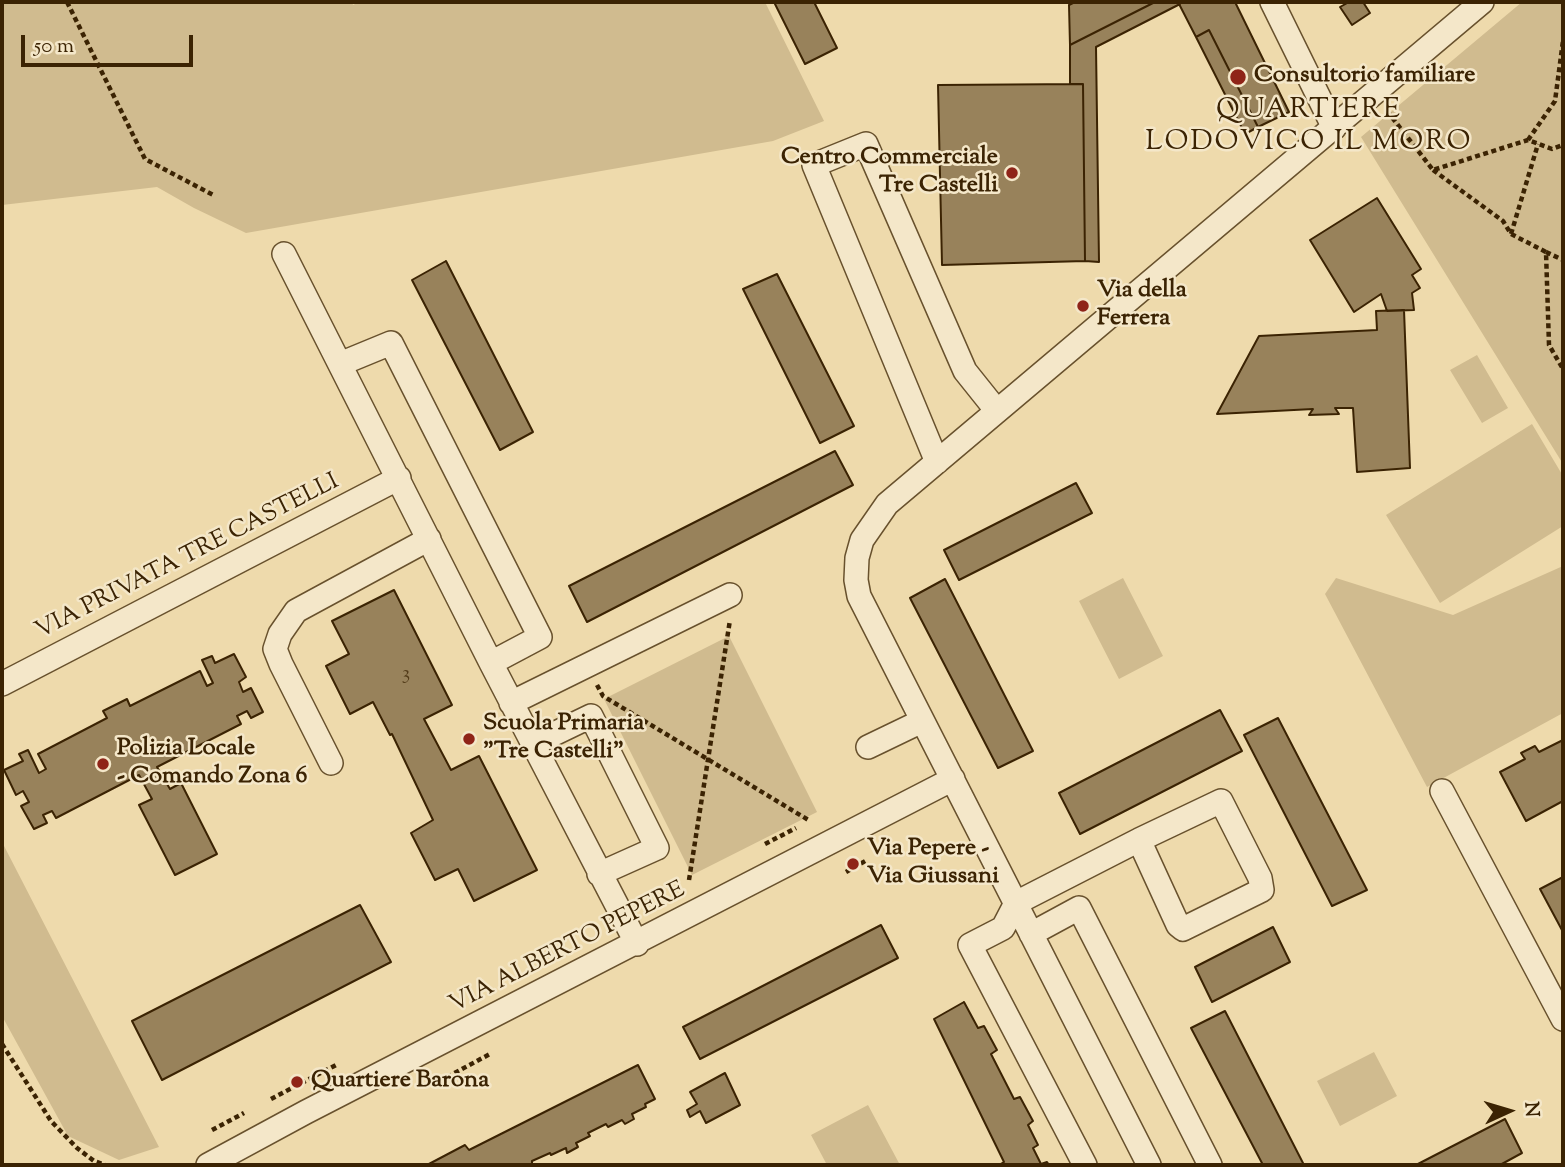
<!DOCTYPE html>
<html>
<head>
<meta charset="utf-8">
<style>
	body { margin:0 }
	#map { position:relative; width:1565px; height:1167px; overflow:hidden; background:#eedaac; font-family:"Sorts Mill Goudy",serif }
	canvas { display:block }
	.frame { position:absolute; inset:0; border:4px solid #3b2303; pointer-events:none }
	.north { position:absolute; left:1474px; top:1076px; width:70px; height:70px; -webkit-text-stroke:5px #f4e7c9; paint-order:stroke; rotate:86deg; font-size:19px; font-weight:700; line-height:28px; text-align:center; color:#3b2303 }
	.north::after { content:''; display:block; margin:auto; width:24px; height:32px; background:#3b2303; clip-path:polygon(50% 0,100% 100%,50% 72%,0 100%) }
	.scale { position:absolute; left:21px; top:35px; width:172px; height:32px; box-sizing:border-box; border:4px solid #3b2303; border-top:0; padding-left:9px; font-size:21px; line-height:24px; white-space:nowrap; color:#3b2303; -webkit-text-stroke:5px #f4e7c9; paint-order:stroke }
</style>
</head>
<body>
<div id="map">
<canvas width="1565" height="1167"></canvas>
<div class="frame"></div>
<div class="north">N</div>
<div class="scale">50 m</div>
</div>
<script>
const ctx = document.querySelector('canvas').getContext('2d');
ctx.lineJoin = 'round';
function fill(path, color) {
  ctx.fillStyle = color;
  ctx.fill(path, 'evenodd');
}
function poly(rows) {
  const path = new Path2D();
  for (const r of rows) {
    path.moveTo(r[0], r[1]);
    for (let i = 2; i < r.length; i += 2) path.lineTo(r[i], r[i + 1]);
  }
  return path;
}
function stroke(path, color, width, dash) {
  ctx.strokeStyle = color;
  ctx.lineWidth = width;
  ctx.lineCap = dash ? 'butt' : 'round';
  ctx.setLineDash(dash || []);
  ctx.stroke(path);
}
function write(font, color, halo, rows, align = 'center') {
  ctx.font = font + ' "Sorts Mill Goudy",serif';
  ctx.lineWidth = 5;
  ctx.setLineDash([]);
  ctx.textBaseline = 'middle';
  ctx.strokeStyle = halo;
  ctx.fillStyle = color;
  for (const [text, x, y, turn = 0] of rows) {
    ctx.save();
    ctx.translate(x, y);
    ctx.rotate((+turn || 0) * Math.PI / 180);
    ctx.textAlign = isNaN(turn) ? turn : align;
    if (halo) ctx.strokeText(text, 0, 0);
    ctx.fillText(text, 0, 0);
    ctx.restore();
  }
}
const green = poly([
	[2,2,352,2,353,5,359,2,765,2,824,121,773,141,246,233,194,208,157,187,2,205],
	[1522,2,1563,2,1563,464,1361,137],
	[1477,355,1508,408,1482,423,1450,370],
	[1532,424,1563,476,1563,526,1440,603,1386,515],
	[1563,566,1563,713,1427,787,1325,594,1336,578,1453,615],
	[1123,578,1163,656,1119,679,1079,601],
	[729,636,817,812,692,875,604,699],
	[2,842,159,1147,119,1160,68,1136,2,1016],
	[1374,1052,1397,1096,1340,1126,1317,1081],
	[868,1105,900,1165,827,1165,811,1135]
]);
const building = poly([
	[774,2,814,2,837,48,805,64,774,2],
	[1075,2,1155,2,1070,45,1069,5,1075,2],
	[1155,2,1178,2,1180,4,1096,47,1099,262,1085,261,1083,84,1070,84,1070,45,1155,2],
	[1178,2,1235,2,1289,112,1258,127,1209,30,1196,37,1178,2],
	[1349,2,1363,2,1370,13,1352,25,1340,7,1349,2],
	[1209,30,1258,127,1245,134,1196,37,1209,30],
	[1083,84,1085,261,942,265,938,85,1083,84],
	[1377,198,1421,269,1412,275,1420,288,1412,293,1414,310,1387,311,1381,294,1354,312,1310,240,1377,198],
	[446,261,533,432,500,450,412,280,446,261],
	[777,274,854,426,820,443,743,289,777,274],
	[1404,310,1410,468,1357,472,1353,408,1335,408,1339,414,1309,415,1313,409,1217,414,1259,336,1377,330,1376,311,1404,310],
	[835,451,853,485,587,622,569,586,835,451],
	[1076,483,1092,513,959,580,944,550,1076,483],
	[945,579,1033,751,998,768,910,598,945,579],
	[394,590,452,705,424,719,451,770,479,756,537,870,474,901,458,869,435,880,411,833,433,820,392,734,390,735,373,702,350,714,326,666,349,654,332,621,394,590],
	[234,654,246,677,239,682,243,692,251,688,263,712,251,718,247,711,237,716,241,724,157,767,170,789,181,783,217,854,175,875,139,805,152,799,139,775,56,818,52,811,43,815,47,823,34,829,21,806,29,802,23,791,16,795,4,770,23,761,19,754,28,750,39,773,46,769,38,754,107,718,103,711,127,699,130,706,200,671,207,686,213,683,202,660,212,656,215,663,234,654],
	[1220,710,1242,751,1080,834,1059,793,1220,710],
	[1278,718,1367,890,1332,906,1244,735,1278,718],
	[1563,740,1563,801,1526,821,1500,772,1525,759,1521,753,1535,746,1539,752,1563,740],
	[1563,877,1563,932,1540,889,1563,877],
	[360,905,391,962,162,1080,132,1021,360,905],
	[881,925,898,958,700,1059,683,1027,881,925],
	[1273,927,1290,962,1212,1002,1195,967,1273,927],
	[964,1002,978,1028,984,1026,997,1050,991,1054,1014,1099,1020,1097,1033,1121,1028,1125,1038,1145,1033,1148,1041,1164,1047,1162,1049,1165,999,1165,1004,1162,934,1019,964,1002],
	[1225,1011,1304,1165,1263,1165,1191,1028,1225,1011],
	[638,1065,655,1099,645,1104,646,1107,632,1114,634,1119,625,1124,622,1120,608,1127,606,1124,588,1133,590,1136,576,1143,578,1147,567,1153,566,1148,551,1155,550,1153,532,1161,532,1165,427,1165,465,1145,469,1150,638,1065],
	[725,1073,740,1105,706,1123,700,1111,690,1117,687,1110,697,1104,690,1092,725,1073],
	[1505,1119,1522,1153,1500,1165,1416,1165,1505,1119]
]);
const path = poly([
	[67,2,145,159,215,196],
	[1563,2,1563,3],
	[1387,111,1433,170,1528,140,1552,149,1563,145],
	[1528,140,1555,101,1563,41],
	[1433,170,1503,221,1511,234,1546,252,1549,345,1563,369],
	[1511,234,1538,144],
	[1546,252,1563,260],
	[597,685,603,696,810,821],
	[765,844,796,828],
	[846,872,867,860],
	[689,880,730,620],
	[2,1044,51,1121,77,1148,94,1161,105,1165],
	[432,1085,490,1054],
	[271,1099,336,1065],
	[212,1130,244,1113]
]);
const minor = poly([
	[1272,2,1334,128],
	[284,254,491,663,637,944],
	[340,364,391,343,540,637,491,663],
	[937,462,814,165,866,144,965,371,997,411],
	[2,684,399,478],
	[511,703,730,595],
	[533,744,591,716,657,848,599,874],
	[868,747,922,721],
	[331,763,281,664,275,649,280,634,296,611,429,539],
	[1442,791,1563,1019],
	[1031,934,1079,908,1210,1165],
	[208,1165,306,1112,953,779],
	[1085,1165,970,945,1003,928,1016,903,1139,840,1221,801,1260,878,1262,890,1183,929,1178,925,1139,840],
	[1149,1165,859,596,856,580,857,558,862,540,887,504,1482,2]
]);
const markers = [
	[1238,77,9,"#8f2418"],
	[1012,173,7,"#8f2418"],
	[1083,306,7,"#8f2418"],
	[469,739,7,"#8f2418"],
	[103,764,7,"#8f2418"],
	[853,864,7,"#8f2418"],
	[297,1082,7,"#8f2418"]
];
const numberNames = [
	["3",406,675]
];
const poiNames = [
	["Consultorio familiare",1254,77],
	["Centro Commerciale",998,159,"right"],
	["Tre Castelli",998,187,"right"],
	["Via della",1097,292],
	["Ferrera",1097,320],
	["Scuola Primaria",483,725],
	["\"Tre Castelli\"",483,753],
	["Polizia Locale",117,750],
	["- Comando Zona 6",117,778],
	["Via Pepere -",867,850],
	["Via Giussani",867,878],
	["Quartiere Barona",311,1082]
];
const streetNames = [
	["VIA PRIVATA TRE CASTELLI",188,558,-27],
	["VIA ALBERTO PEPERE",568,949,-27]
];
const quarterNames = [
	["QUARTIERE",1309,112],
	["LODOVICO IL MORO",1309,144]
];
fill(green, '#d0bb8f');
fill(building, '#98825b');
stroke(building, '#3b2303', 2);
stroke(minor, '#68512d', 26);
stroke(path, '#3b2303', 4.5, [5, 3.5]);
stroke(minor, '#f4e7c9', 23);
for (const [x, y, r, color] of markers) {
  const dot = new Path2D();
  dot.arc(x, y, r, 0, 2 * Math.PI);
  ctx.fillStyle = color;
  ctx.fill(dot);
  stroke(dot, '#f4e7c9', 2.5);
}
write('21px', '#523b19', null, numberNames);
write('bold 24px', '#3b2303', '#f4e7c9', poiNames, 'left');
write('24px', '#3b2303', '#f4e7c9', streetNames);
ctx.letterSpacing = '2px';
write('28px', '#3b2303', '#f4e7c9', quarterNames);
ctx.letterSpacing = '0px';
</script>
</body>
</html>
